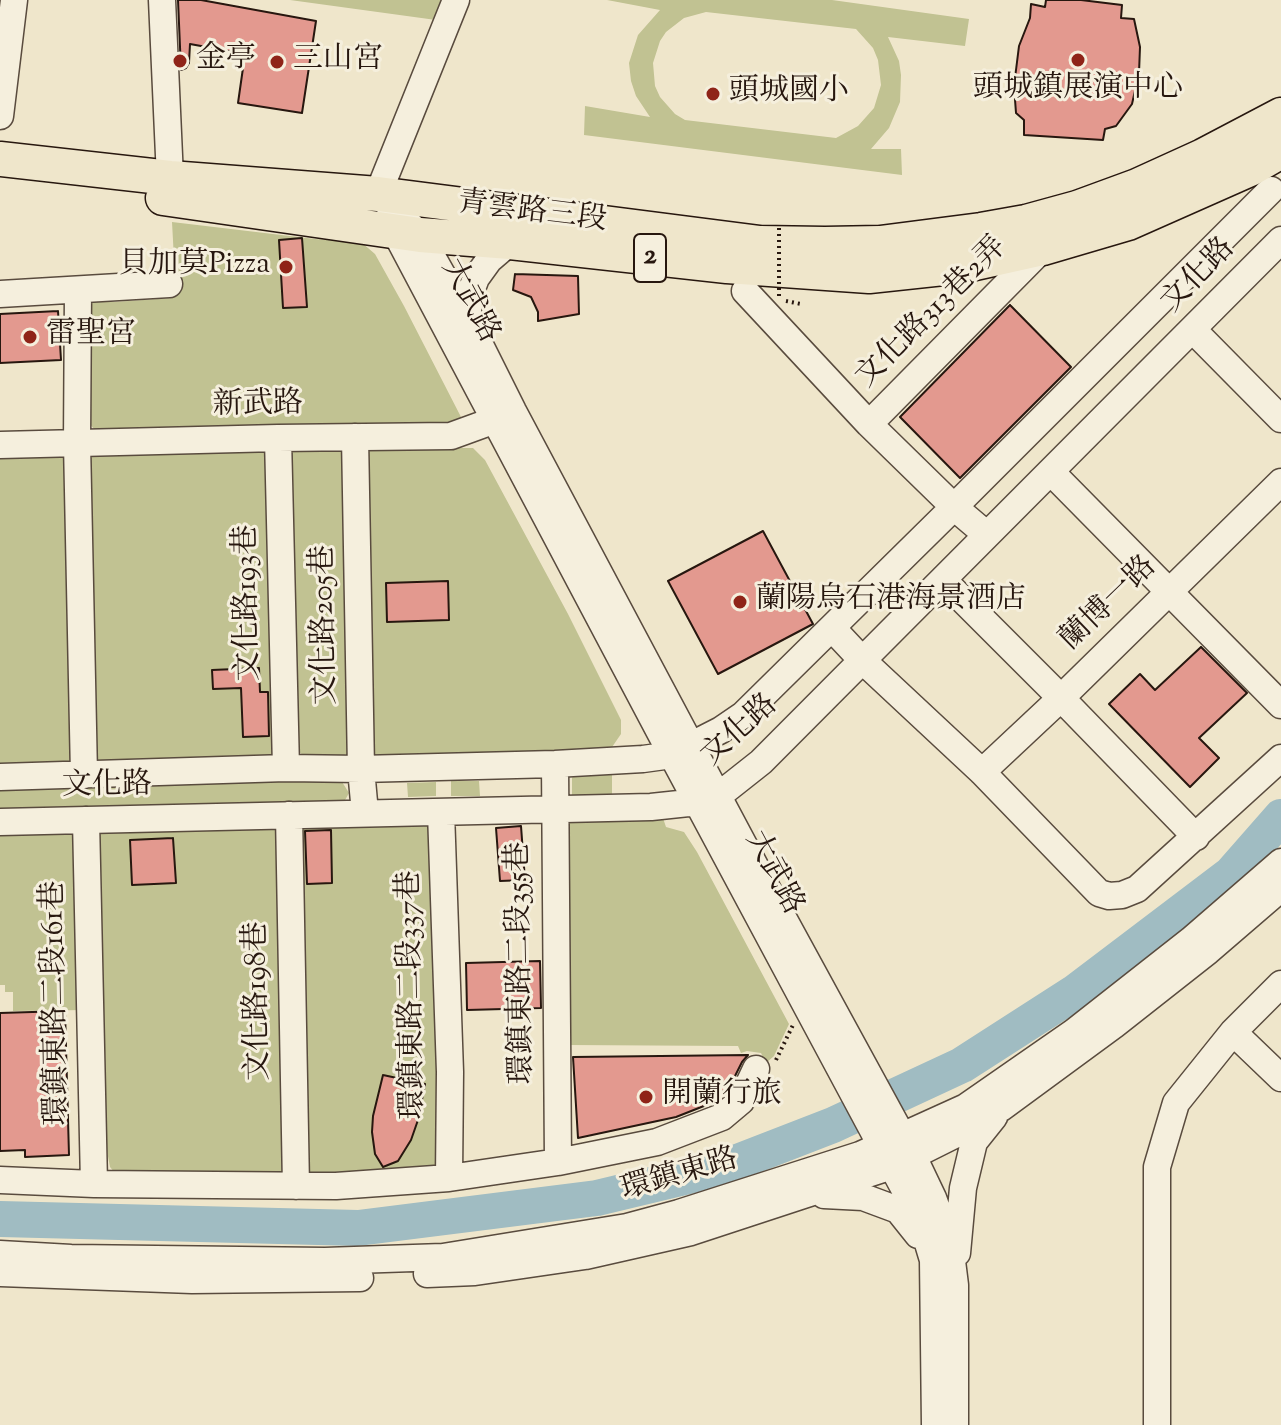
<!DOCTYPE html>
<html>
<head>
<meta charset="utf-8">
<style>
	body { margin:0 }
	canvas { display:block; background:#efe6cb }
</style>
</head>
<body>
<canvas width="1281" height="1425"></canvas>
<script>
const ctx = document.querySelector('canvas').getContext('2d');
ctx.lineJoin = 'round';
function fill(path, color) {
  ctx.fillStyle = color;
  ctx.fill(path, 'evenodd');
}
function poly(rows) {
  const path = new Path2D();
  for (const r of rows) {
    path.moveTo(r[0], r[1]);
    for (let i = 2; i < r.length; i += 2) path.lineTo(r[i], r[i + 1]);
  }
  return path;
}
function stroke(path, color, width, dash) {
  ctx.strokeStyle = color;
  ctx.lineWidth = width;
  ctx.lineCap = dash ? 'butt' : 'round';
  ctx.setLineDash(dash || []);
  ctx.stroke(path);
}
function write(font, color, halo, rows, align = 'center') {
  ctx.font = font + ' "Sorts Mill Goudy","Noto Serif TC",serif';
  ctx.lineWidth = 6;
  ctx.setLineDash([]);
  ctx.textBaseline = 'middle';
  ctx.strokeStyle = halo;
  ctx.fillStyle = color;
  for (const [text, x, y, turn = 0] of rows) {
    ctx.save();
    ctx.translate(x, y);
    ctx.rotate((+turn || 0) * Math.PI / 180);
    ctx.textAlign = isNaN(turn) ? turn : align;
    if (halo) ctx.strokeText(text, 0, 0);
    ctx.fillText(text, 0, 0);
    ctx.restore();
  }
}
const green = poly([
	[290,0,443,0,436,20],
	[607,0,832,0,969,19,965,46,888,37,899,61,901,75,900,102,889,128,871,149,901,149,902,175,584,135,585,106,650,117,636,96,631,81,629,63,638,35,660,10],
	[706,12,856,29,873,48,878,60,881,85,874,108,858,126,836,138,685,120,675,114,660,97,655,86,653,63,660,41,666,32,684,18],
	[172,222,315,239,361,242,375,254,404,306,461,417,455,421,436,426,96,431,86,420,88,301,114,302,172,298,174,259],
	[295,448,340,448,349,461,351,752,334,760,308,759,294,748,287,453],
	[369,448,473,448,485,460,568,614,621,720,621,734,610,750,382,761,371,754,362,462],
	[97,451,268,451,279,754,267,763,99,767,89,759,87,463],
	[0,456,63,456,71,467,75,752,68,762,0,767],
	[612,769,612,802,572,802,572,778,576,771],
	[339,777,349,793,344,802,0,815,0,784],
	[451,781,479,781,480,796,451,796],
	[436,782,436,796,408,797,407,783],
	[663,818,666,827,684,832,697,852,789,1024,774,1056,766,1063,761,1053,747,1051,741,1053,738,1046,566,1045,564,828,575,819],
	[269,823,284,836,286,1173,120,1179,110,1167,104,1135,94,840,106,827],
	[433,824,444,1155,433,1170,312,1175,304,1167,295,825],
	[0,830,59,831,76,834,85,1010,13,1011,13,992,5,992,5,985,0,985]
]);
const river = poly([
	[0,1219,358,1228,597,1198,722,1168,833,1125,962,1065,1074,993,1231,874,1281,817]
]);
const building = poly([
	[178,0,201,0,316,21,302,113,238,103,245,54,190,44,189,63,186,68,181,70,178,0],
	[1046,0,1081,0,1122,5,1121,18,1134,19,1140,47,1139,73,1132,104,1116,126,1105,129,1103,140,1024,135,1024,120,1016,113,1014,86,1019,46,1030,18,1031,4,1045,7,1046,0],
	[302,238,307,307,283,308,279,240,302,238],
	[515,274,578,276,579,314,538,321,538,312,531,297,513,290,515,274],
	[1010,305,1071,367,960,478,900,417,1010,305],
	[58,311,61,360,0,363,0,314,58,311],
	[763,531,813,624,718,674,668,581,763,531],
	[448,581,449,620,387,622,386,583,448,581],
	[1201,647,1247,693,1199,738,1219,758,1190,787,1109,704,1140,674,1155,690,1201,647],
	[259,668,260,692,268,692,269,736,243,737,241,688,213,689,212,670,259,668],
	[521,826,525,880,500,881,496,828,521,826],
	[331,830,332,883,307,884,305,831,331,830],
	[173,838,176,883,132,885,130,840,173,838],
	[540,961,541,1008,467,1010,466,963,540,961],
	[65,1011,69,1155,25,1157,25,1150,0,1151,0,1013,65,1011],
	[748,1055,742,1062,731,1084,709,1104,676,1117,578,1138,573,1057,748,1055],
	[383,1075,425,1084,418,1120,411,1140,398,1161,383,1167,375,1154,372,1132,373,1116,383,1075]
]);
const path = poly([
	[786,301,801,304],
	[776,1060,793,1025]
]);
const minor = poly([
	[162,0,170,178,167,196],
	[0,116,14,0],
	[378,194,420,235,467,319,513,411,763,881,913,1156,933,1198,950,1245,955,1285,955,1425],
	[378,194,456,0],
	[389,220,672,755,921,1220,933,1260,935,1425],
	[78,291,77,443,84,775],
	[745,291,869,424,954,507,987,535],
	[0,294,169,284],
	[467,319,470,294,476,278,489,260,510,242],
	[1193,330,1281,419],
	[869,424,1043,248],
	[355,437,361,769,365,813],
	[278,438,286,768],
	[0,445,278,438,451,436,495,420,508,413],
	[1051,472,1281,705],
	[943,580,1061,698,1196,837],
	[832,628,862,660,982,772,1099,893,1109,896,1122,895,1137,889,1281,758],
	[555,764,558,1162],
	[982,772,1061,698,1281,482],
	[0,777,286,768,361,769,555,764,643,759,672,755,721,730,743,715,954,507,1271,190],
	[441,812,450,1072,449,1178],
	[289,815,296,1186],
	[86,820,94,1184],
	[0,822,651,807,698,802,718,796,761,762,1281,240],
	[1233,1032,1281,1078],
	[0,1180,94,1184,336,1186,449,1178,558,1162,657,1142,722,1117,741,1101,756,1069],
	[824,1195,863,1197,898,1210,918,1235],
	[957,1253,963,1188,974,1142,994,1117],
	[0,1254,71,1258,325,1261,443,1257,627,1227,679,1213,860,1155,966,1107,1074,1032,1191,940,1281,862],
	[0,1273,192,1280,360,1278],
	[427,1274,475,1272,585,1256,691,1232,892,1166,968,1128,1001,1108,1114,1025,1208,951,1281,888],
	[1157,1425,1157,1167,1176,1103,1233,1032,1281,984]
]);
const major = poly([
	[0,159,170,178,378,194,760,243,825,244,880,243,981,230,1026,222,1077,208,1137,186,1203,156,1281,115],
	[163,198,420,235,510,242,727,266,869,276,962,266,1043,248,1128,223,1250,169,1281,151]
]);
const pathBridge = poly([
	[779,228,779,300]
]);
const markers = [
	[1078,60,8,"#8f2418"],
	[180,61,8,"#8f2418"],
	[277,62,8,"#8f2418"],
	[713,94,8,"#8f2418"],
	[286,267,8,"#8f2418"],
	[30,337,8,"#8f2418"],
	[740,602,8,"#8f2418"],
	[646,1097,8,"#8f2418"]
];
const shields = [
	[650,258,32]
];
const shieldNames = [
	["2",650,258]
];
const poiNames = [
	["金亭",196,61],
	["三山宮",293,62],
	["頭城鎮展演中心",1078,91,"center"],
	["頭城國小",729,94],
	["貝加莫Pizza",270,267,"right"],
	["雷聖宮",46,337],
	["蘭陽烏石港海景酒店",756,602],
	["開蘭行旅",662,1097]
];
const streetNames = [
	["青雲路三段",532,214,7],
	["文化路",1200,277,-46],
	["大武路",468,302,62],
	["文化路313巷2弄",933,314,-45],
	["新武路",258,407,-1],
	["文化路193巷",250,603,-91],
	["蘭博一路",1110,605,-44],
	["文化路205巷",327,625,-91],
	["文化路",741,732,-42],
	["文化路",107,788,-1],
	["大武路",772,874,62],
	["環鎮東路二段355巷",523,963,-91],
	["環鎮東路二段337巷",414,995,-91],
	["文化路198巷",260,1001,-91],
	["環鎮東路二段161巷",58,1003,-91],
	["環鎮東路",680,1177,-16]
];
fill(green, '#c1c292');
stroke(river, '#a0bcc2', 36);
fill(building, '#e3998f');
stroke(building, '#27170f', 2);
stroke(minor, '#594b3e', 29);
stroke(major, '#27170f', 37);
stroke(path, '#27170f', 4, [2, 4]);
stroke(minor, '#f5efdd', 26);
stroke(major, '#efe6cb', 34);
stroke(pathBridge, '#27170f', 4, [2, 4]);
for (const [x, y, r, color] of markers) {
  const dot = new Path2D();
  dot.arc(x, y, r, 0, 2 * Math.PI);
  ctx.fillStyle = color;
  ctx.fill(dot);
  stroke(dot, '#f5efdd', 3);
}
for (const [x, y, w] of shields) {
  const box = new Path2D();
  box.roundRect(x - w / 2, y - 24, w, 48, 6);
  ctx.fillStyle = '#f5efdd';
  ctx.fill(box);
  stroke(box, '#27170f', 2);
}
write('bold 28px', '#27170f', null, shieldNames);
write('30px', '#27170f', '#f5efdd', poiNames, 'left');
write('30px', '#27170f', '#f5efdd', streetNames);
</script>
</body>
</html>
